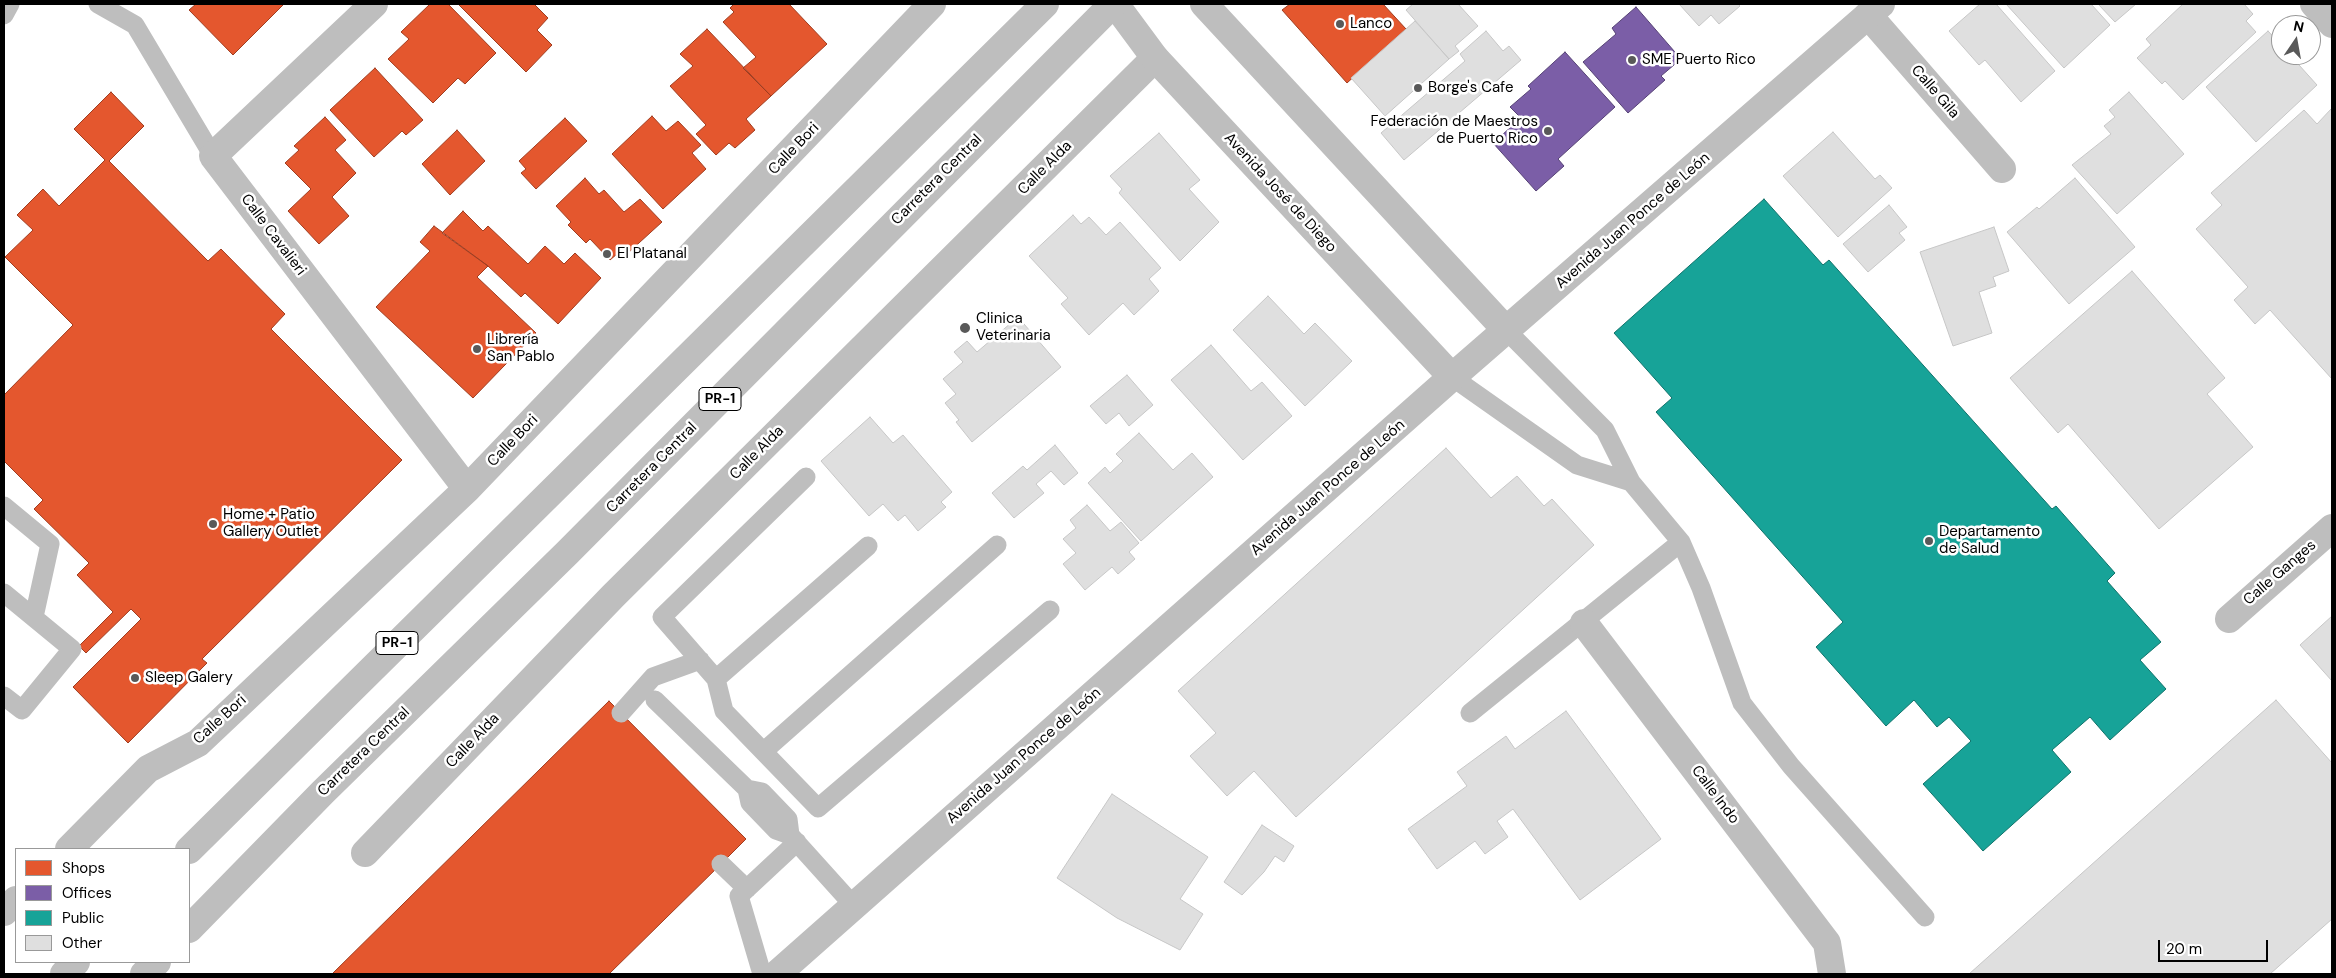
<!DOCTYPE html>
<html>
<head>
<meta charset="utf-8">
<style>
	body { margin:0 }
	#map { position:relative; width:2336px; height:978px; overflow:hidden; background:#fff; font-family:"DM Sans",sans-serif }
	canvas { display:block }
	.frame { position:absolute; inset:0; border:5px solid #000; pointer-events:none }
	.legend { position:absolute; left:15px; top:848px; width:175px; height:115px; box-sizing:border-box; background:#fff; border:1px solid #999; margin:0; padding:6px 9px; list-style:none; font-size:15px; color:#000 }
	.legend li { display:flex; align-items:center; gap:10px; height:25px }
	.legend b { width:25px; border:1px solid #999 }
	.north { position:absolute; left:2271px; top:15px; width:50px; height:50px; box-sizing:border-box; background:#fff; border:1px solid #999; border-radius:50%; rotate:12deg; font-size:14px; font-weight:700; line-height:20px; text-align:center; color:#000 }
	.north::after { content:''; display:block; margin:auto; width:18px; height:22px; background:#595959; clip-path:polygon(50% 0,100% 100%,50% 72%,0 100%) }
	.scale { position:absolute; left:2158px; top:940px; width:110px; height:22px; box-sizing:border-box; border:2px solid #000; border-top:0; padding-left:6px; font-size:15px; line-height:18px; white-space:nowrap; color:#000; -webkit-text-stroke:4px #fff; paint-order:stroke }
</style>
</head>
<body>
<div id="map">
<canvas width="2336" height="978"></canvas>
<div class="frame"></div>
<ul class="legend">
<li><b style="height:14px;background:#e4572e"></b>Shops</li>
<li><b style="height:14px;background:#7b5ea7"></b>Offices</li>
<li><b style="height:14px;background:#17a398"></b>Public</li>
<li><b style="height:14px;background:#dfdfdf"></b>Other</li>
</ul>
<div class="north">N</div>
<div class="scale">20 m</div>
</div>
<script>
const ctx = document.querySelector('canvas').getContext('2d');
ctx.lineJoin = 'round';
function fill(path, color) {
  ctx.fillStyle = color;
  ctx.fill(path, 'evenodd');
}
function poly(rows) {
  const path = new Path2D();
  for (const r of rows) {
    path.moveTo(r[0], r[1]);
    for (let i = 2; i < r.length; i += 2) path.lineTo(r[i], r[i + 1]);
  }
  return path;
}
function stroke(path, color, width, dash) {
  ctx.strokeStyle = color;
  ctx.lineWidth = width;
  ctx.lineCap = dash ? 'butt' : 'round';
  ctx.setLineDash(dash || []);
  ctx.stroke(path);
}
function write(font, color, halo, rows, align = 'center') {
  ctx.font = font + ' "DM Sans",sans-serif';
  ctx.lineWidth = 5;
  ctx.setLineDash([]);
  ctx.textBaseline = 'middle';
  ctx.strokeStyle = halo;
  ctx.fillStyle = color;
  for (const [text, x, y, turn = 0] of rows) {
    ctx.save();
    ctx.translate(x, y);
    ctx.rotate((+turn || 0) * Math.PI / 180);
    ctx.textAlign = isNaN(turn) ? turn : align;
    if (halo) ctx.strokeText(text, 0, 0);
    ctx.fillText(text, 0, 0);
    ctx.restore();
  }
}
const shops = poly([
	[196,4,284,4,233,55,189,10,196,4],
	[430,4,448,4,496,53,465,84,458,78,433,103,388,59,409,39,401,32,430,4],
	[458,4,534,4,548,18,537,30,552,45,526,72,458,4],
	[734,4,789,4,827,44,771,96,743,68,756,57,723,22,734,12,730,8,734,4],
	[1290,4,1383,4,1406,29,1347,83,1282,10,1290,4],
	[707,29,771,96,746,119,755,130,735,148,729,143,716,155,696,134,706,125,670,86,693,66,680,54,707,29],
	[375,68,423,120,406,135,402,131,374,157,330,110,375,68],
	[111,92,144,126,109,161,208,261,221,249,285,314,271,329,402,460,202,659,207,663,128,743,73,687,141,619,131,609,86,653,79,646,113,612,77,575,89,563,34,509,43,500,4,461,4,395,73,325,5,257,33,230,17,215,43,189,59,206,105,160,74,129,111,92],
	[652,116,666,131,678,121,701,145,692,153,706,169,663,209,612,154,652,116],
	[325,117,346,140,335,150,356,173,332,197,349,216,319,244,288,211,311,189,285,163,299,150,294,146,325,117],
	[565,118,587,141,536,189,521,173,526,169,519,161,565,118],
	[457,130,485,161,450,195,422,164,457,130],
	[585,178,599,194,604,190,624,212,640,199,662,222,628,253,624,248,610,260,590,239,586,243,568,225,571,222,556,206,585,178],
	[463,211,483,231,488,226,528,264,545,246,564,264,575,253,601,278,558,324,525,293,521,297,488,266,442,233,463,211],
	[434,226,488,266,477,277,536,333,473,398,376,307,430,251,420,242,434,226],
	[609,701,746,839,721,864,609,974,332,974,609,701]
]);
const offices = poly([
	[1636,7,1681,59,1661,76,1665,80,1628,113,1583,62,1616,34,1612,28,1636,7],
	[1565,52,1615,107,1558,159,1564,166,1536,191,1493,143,1521,118,1510,107,1531,89,1528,86,1565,52]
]);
const public = poly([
	[1764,199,1823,265,1829,260,2052,509,2056,506,2115,573,2107,581,2161,642,2140,660,2166,689,2110,740,2090,717,2052,750,2071,772,1983,851,1923,784,1971,741,1949,717,1937,727,1914,700,1886,726,1816,647,1843,622,1656,412,1672,398,1614,333,1764,199]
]);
const building = poly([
	[1413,4,1458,4,1478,26,1455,46,1459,51,1449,59,1406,10,1413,4],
	[1679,4,1738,4,1740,6,1719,24,1711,15,1699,26,1679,4],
	[1980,4,1996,4,2055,71,2021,102,1985,60,1979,65,1949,31,1980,4],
	[2006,4,2091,4,2110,25,2064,68,2006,4],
	[2098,4,2136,4,2115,22,2098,4],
	[2183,4,2244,4,2253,14,2246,21,2256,32,2183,100,2165,81,2162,84,2137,58,2151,45,2146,39,2183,4],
	[1415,21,1449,59,1385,116,1351,78,1415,21],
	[1486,31,1503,51,1509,46,1521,60,1404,160,1381,133,1465,61,1460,54,1486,31],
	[2268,31,2281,45,2281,55,2290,55,2317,85,2256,142,2206,87,2268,31],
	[2129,92,2184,154,2117,214,2072,165,2111,134,2104,126,2115,117,2109,110,2129,92],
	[2332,108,2332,379,2270,310,2255,324,2234,300,2248,287,2196,229,2222,205,2211,193,2304,110,2317,124,2332,108],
	[1833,132,1875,179,1880,175,1892,188,1838,237,1783,176,1833,132],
	[1159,133,1200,180,1189,189,1219,222,1180,261,1119,193,1122,189,1110,176,1159,133],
	[2075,178,2135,247,2069,304,2007,232,2037,207,2039,209,2075,178],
	[1889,205,1907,227,1899,233,1905,240,1868,272,1843,244,1889,205],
	[1073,215,1081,224,1089,217,1106,235,1120,222,1161,268,1149,279,1159,291,1134,315,1123,303,1089,335,1061,304,1068,298,1029,256,1073,215],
	[1994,227,2009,271,1993,277,1996,286,1979,292,1992,333,1953,346,1920,252,1994,227],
	[2132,271,2225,378,2207,394,2253,447,2159,529,2068,424,2058,433,2010,378,2132,271],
	[1268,296,1304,334,1315,323,1352,361,1305,406,1233,330,1268,296],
	[1018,317,1061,367,972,442,956,422,959,420,945,403,956,394,943,379,963,362,954,352,967,341,977,352,1018,317],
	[1211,345,1251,391,1262,382,1292,416,1243,460,1171,380,1211,345],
	[1127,375,1153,405,1129,426,1119,413,1106,424,1090,406,1127,375],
	[870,417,893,443,903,435,952,492,941,502,946,507,918,531,905,515,898,521,883,504,869,516,821,461,870,417],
	[1139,433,1173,470,1192,453,1213,477,1141,541,1088,483,1105,467,1110,473,1123,461,1116,454,1139,433],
	[1055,445,1078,473,1064,485,1051,471,1036,484,1044,493,1014,518,992,493,1023,466,1027,470,1055,445],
	[1446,448,1491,498,1517,476,1544,506,1552,499,1594,545,1296,817,1254,771,1227,796,1190,756,1216,733,1178,691,1446,448],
	[1087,505,1110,531,1121,522,1139,543,1129,552,1135,559,1118,574,1112,567,1085,590,1063,564,1076,553,1063,539,1076,528,1070,520,1087,505],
	[2332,616,2332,681,2300,645,2332,616],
	[2276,700,2332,763,2332,919,2270,974,1969,974,2276,700],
	[1566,711,1661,839,1580,900,1513,809,1497,821,1508,837,1485,854,1475,841,1437,869,1408,829,1467,786,1457,772,1506,736,1515,749,1566,711],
	[1112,794,1208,857,1180,899,1203,914,1180,950,1117,918,1057,878,1112,794],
	[1262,825,1294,846,1284,862,1275,856,1264,872,1242,895,1224,882,1262,825]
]);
const service = poly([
	[98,4,135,25,213,156],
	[4,15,10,4],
	[1507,331,1605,430,1631,482,1681,542,1701,588,1742,703,1791,766,1925,917],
	[1452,377,1577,465,1631,482],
	[806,477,662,617,716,679,868,546],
	[4,506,50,544,34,617],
	[4,593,72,649,22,710,4,696],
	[716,679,724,711,818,808,1050,610],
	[655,700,747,789,762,792,788,819,790,835],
	[621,713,653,677,700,660],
	[1470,713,1681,542],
	[764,751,997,545],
	[747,789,750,803,776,830,790,835,854,906],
	[721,864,747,889],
	[762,974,739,896,797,842]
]);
const minor = poly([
	[374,4,213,156,467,489],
	[2314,4,2332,24],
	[1868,15,2002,169],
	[2229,619,2332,528],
	[1584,623,1827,943,1832,974],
	[69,849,148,769,198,743,467,489,932,4],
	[365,853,613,596,1155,58],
	[4,912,16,900]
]);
const tertiary = poly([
	[1115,4,1155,58,1452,377],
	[1204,4,1507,331],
	[777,974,1452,377,1881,4]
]);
const motorway = poly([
	[189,850,1045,4],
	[189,929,323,792,567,553,1113,4],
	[64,974,76,962],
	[144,974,157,962]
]);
const markers = [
	[1340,24,5,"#595959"],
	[1632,60,5,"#595959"],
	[1418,88,5,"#595959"],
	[1548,131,5,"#595959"],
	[607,254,5,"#595959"],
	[965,328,6,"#595959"],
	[477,349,5,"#595959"],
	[213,524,5,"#595959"],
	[1929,541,5,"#595959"],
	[135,678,5,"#595959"]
];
const shields = [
	[720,399,42],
	[397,643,42]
];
const shieldNames = [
	["PR-1",720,399],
	["PR-1",397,643]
];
const poiNames = [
	["Lanco",1350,24],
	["SME Puerto Rico",1642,60],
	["Borge's Cafe",1428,88],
	["Federación de Maestros",1538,122,"right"],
	["de Puerto Rico",1538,139,"right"],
	["El Platanal",617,254],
	["Clinica",976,319],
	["Veterinaria",976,336],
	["Librería",487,340],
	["San Pablo",487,357],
	["Home + Patio",223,515],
	["Gallery Outlet",223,532],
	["Departamento",1939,532],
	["de Salud",1939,549],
	["Sleep Galery",145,678]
];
const streetNames = [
	["Calle Gila",1935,92,49],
	["Calle Bori",794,149,-46],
	["Calle Alda",1045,168,-45],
	["Carretera Central",937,180,-45],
	["Avenida José de Diego",1280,193,47],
	["Avenida Juan Ponce de León",1633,221,-41],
	["Calle Cavalieri",273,235,53],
	["Calle Bori",513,441,-46],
	["Calle Alda",757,453,-45],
	["Carretera Central",652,468,-45],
	["Avenida Juan Ponce de León",1328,488,-41],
	["Calle Ganges",2280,573,-41],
	["Calle Bori",220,720,-42],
	["Calle Alda",473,741,-46],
	["Carretera Central",364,752,-44],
	["Avenida Juan Ponce de León",1024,756,-41],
	["Calle Indo",1715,795,53]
];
fill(shops, '#e4572e');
stroke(shops, '#a03d20', 1);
fill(offices, '#7b5ea7');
stroke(offices, '#564275', 1);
fill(public, '#17a398');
stroke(public, '#10726a', 1);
fill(building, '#dfdfdf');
stroke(building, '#c7c7c7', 1);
stroke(service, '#bebebe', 19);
stroke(minor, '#bebebe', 28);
stroke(tertiary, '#bebebe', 28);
stroke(motorway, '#bebebe', 28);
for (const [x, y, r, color] of markers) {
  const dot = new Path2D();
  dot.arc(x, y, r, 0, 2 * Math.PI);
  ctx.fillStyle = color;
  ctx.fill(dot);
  stroke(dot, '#fff', 2);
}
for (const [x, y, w] of shields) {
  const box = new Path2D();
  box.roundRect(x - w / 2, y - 11.5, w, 23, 4);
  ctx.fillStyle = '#fff';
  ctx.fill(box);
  stroke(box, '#000', 1);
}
write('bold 14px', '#000', null, shieldNames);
write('15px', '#000', '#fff', poiNames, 'left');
write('15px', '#000', '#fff', streetNames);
</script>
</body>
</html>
